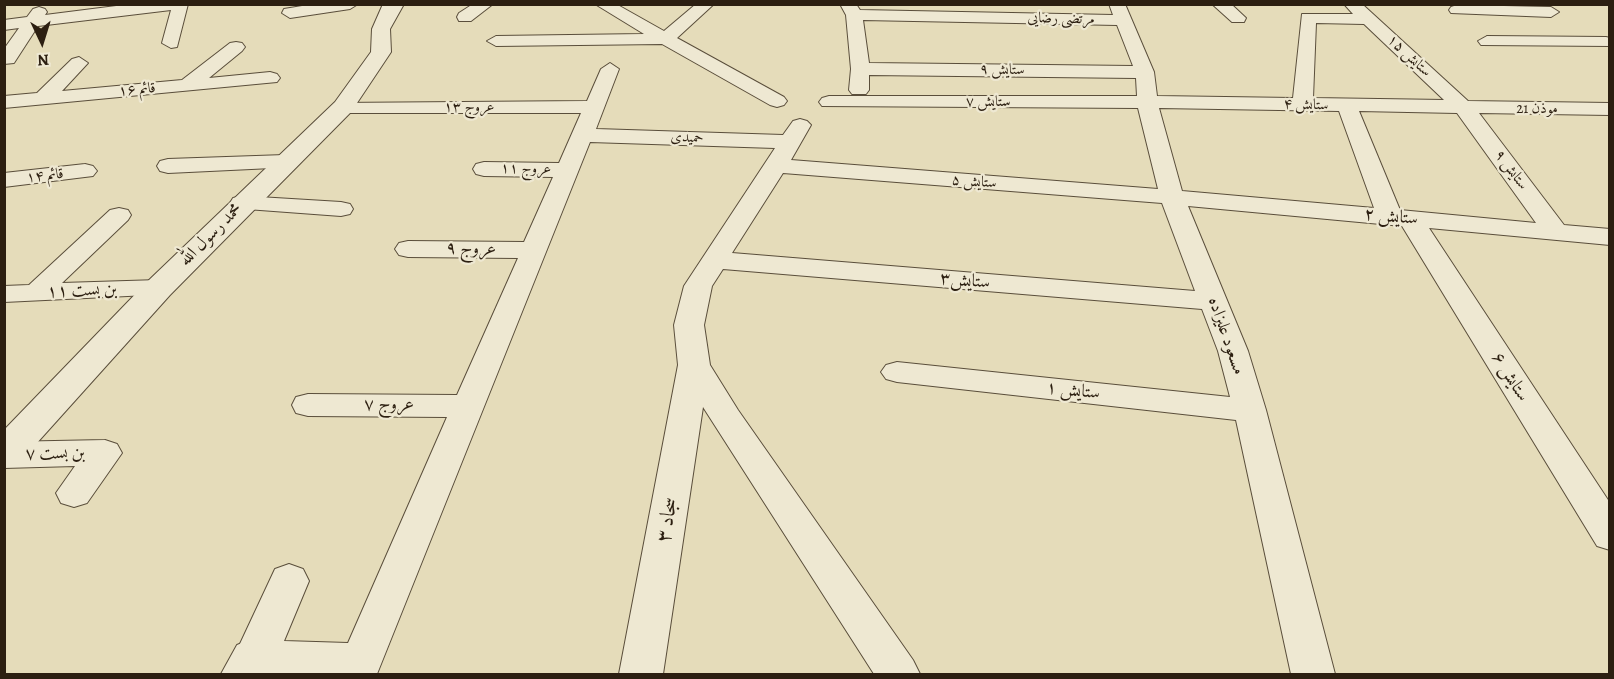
<!DOCTYPE html>
<html>
<head>
<meta charset="utf-8">
<style>
	body { margin:0 }
	#map { position:relative; width:1614px; height:679px; overflow:hidden; background:#e5dcba; font-family:Alegreya,serif }
	canvas { display:block }
	.frame { position:absolute; inset:0; border:6px solid #2c1f11; pointer-events:none }
	.north { position:absolute; left:12px; top:12px; width:60px; height:60px; -webkit-text-stroke:4px #eee8d2; paint-order:stroke; rotate:176deg; font-size:16px; font-weight:700; line-height:24px; text-align:center; color:#2c1f11 }
	.north::after { content:''; display:block; margin:auto; width:21px; height:27px; background:#2c1f11; clip-path:polygon(50% 0,100% 100%,50% 72%,0 100%) }
</style>
</head>
<body>
<div id="map">
<canvas width="1614" height="679"></canvas>
<div class="frame"></div>
<div class="north">N</div>
</div>
<script>
const ctx = document.querySelector('canvas').getContext('2d');
ctx.lineJoin = 'round';
function poly(rows) {
  const path = new Path2D();
  for (const r of rows) {
    path.moveTo(r[0], r[1]);
    for (let i = 2; i < r.length; i += 2) path.lineTo(r[i], r[i + 1]);
  }
  return path;
}
function stroke(path, color, width, dash) {
  ctx.strokeStyle = color;
  ctx.lineWidth = width;
  ctx.lineCap = dash ? 'butt' : 'round';
  ctx.setLineDash(dash || []);
  ctx.stroke(path);
}
function fill(path, color) {
  ctx.fillStyle = color;
  ctx.fill(path, 'evenodd');
}
function write(font, color, halo, rows, align = 'center') {
  ctx.font = font + ' Alegreya,Amiri,serif';
  ctx.lineWidth = 4.5;
  ctx.setLineDash([]);
  ctx.textBaseline = 'middle';
  ctx.strokeStyle = halo;
  ctx.fillStyle = color;
  for (const [text, x, y, turn = 0] of rows) {
    ctx.save();
    ctx.translate(x, y);
    ctx.rotate((+turn || 0) * Math.PI / 180);
    ctx.textAlign = isNaN(turn) ? turn : align;
    if (halo) ctx.strokeText(text, 0, 0);
    ctx.fillText(text, 0, 0);
    ctx.restore();
  }
}
const minor = poly([
	[132,4,188,4,177,47,171,48,162,43,171,10,38,26,14,63,4,64,4,49,19,28,4,30,4,20,27,17,33,9,39,7,45,9,47,12,45,15,132,4],
	[314,4,358,4,350,9,290,18,282,13,284,9,314,4],
	[473,4,493,4,471,21,459,21,457,17,459,13,473,4],
	[595,4,616,4,664,31,696,4,714,4,677,38,784,97,787,101,784,105,777,107,770,105,662,44,496,46,487,41,496,36,644,34,595,4],
	[840,4,856,4,860,10,1113,15,1109,4,1125,4,1154,72,1157,96,1293,98,1302,14,1353,14,1344,4,1362,4,1468,101,1610,103,1610,115,1479,113,1564,225,1610,229,1610,245,1429,228,1610,503,1610,550,1597,546,1402,226,1188,206,1248,351,1266,410,1335,674,1291,674,1236,420,897,382,886,379,881,372,886,365,897,362,1230,397,1218,351,1202,309,723,269,712,286,704,325,710,365,738,410,913,660,920,674,874,674,703,407,663,674,619,674,678,365,674,325,684,286,775,148,590,142,377,674,239,674,232,660,239,646,275,569,289,564,303,569,309,581,284,641,348,643,447,417,308,416,296,413,292,405,296,397,308,394,457,395,518,258,408,257,399,255,395,249,399,243,408,241,524,242,553,177,484,176,476,174,473,169,476,164,484,162,559,163,581,113,343,113,336,111,333,107,336,103,587,101,601,69,610,63,619,69,596,129,783,135,793,121,800,119,807,121,811,125,791,160,1158,189,1138,108,822,106,819,102,822,98,829,96,1137,96,1136,78,869,75,869,90,866,94,852,94,849,90,851,69,846,15,840,4],
	[863,20,1117,25,1133,66,869,63,863,20],
	[1316,23,1364,24,1444,100,1313,98,1316,23],
	[1159,108,1339,111,1374,208,1182,191,1159,108],
	[1359,111,1457,113,1536,223,1400,210,1359,111],
	[783,173,1162,203,1195,291,732,253,783,173],
	[1212,4,1231,4,1246,18,1244,22,1232,22,1212,4],
	[1457,5,1551,7,1559,12,1551,17,1451,13,1449,10,1451,7,1457,5],
	[1487,36,1606,37,1610,38,1610,46,1481,45,1478,41,1487,36],
	[236,42,242,43,245,47,242,51,209,78,270,72,277,74,280,78,277,82,4,108,4,96,37,93,72,59,79,57,88,63,62,91,182,80,230,43,236,42],
	[285,155,293,157,296,162,293,167,168,173,160,171,157,166,160,161,168,159,285,155],
	[85,164,93,166,97,171,93,176,4,187,4,173,85,164],
	[242,196,341,202,350,204,353,209,350,214,341,216,233,208,230,203,233,198,242,196],
	[119,208,128,210,131,215,128,220,62,283,159,280,169,282,173,288,169,294,4,302,4,286,29,285,110,210,119,208],
	[105,440,117,444,122,453,87,503,74,507,61,503,56,493,75,466,4,468,4,442,105,440]
]);
const tertiary = poly([
	[383,4,404,4,390,29,391,52,351,112,170,295,18,464,4,468,4,430,148,281,335,102,371,52,372,29,383,4],
	[254,638,271,645,278,660,271,674,221,674,237,645,254,638]
]);
const farStreetnames = [
	["مرتضی رضایی",1061,19,1],
	["ستایش ۱۵",1409,56,43],
	["ستایش ۹",1002,70,1],
	["قائم ۱۶",137,90,-5],
	["ستایش ۷",988,102],
	["ستایش ۴",1306,105,2],
	["عروج ۱۳",469,107],
	["موذن 21",1537,109],
	["حمیدی",687,138,2],
	["عروج ۱۱",526,169,1],
	["ستایش ۹",1511,170,53],
	["قائم ۱۴",45,176,-6],
	["ستایش ۵",974,182,4]
];
const streetNames = [
	["ستایش ۲",1391,217,5],
	["محمد رسول الله",211,235,-45],
	["عروج ۹",471,249,1],
	["ستایش۳",965,281,5],
	["بن بست ۱۱",82,291,-2],
	["مسعود علیزاده",1226,336,71],
	["ستایش ۶",1510,377,58],
	["ستایش ۱",1073,391,6],
	["عروج ۷",389,405],
	["بن بست ۷",55,454,-1]
];
const nearStreetnames = [
	["سجاد ۳",668,520,-80]
];
stroke(minor, '#5a4e3b', 2);
stroke(tertiary, '#5a4e3b', 2);
fill(minor, '#eee8d2');
fill(tertiary, '#eee8d2');
write('15px', '#2c1f11', '#eee8d2', farStreetnames);
write('18px', '#2c1f11', '#eee8d2', streetNames);
write('21px', '#2c1f11', '#eee8d2', nearStreetnames);
</script>
</body>
</html>
